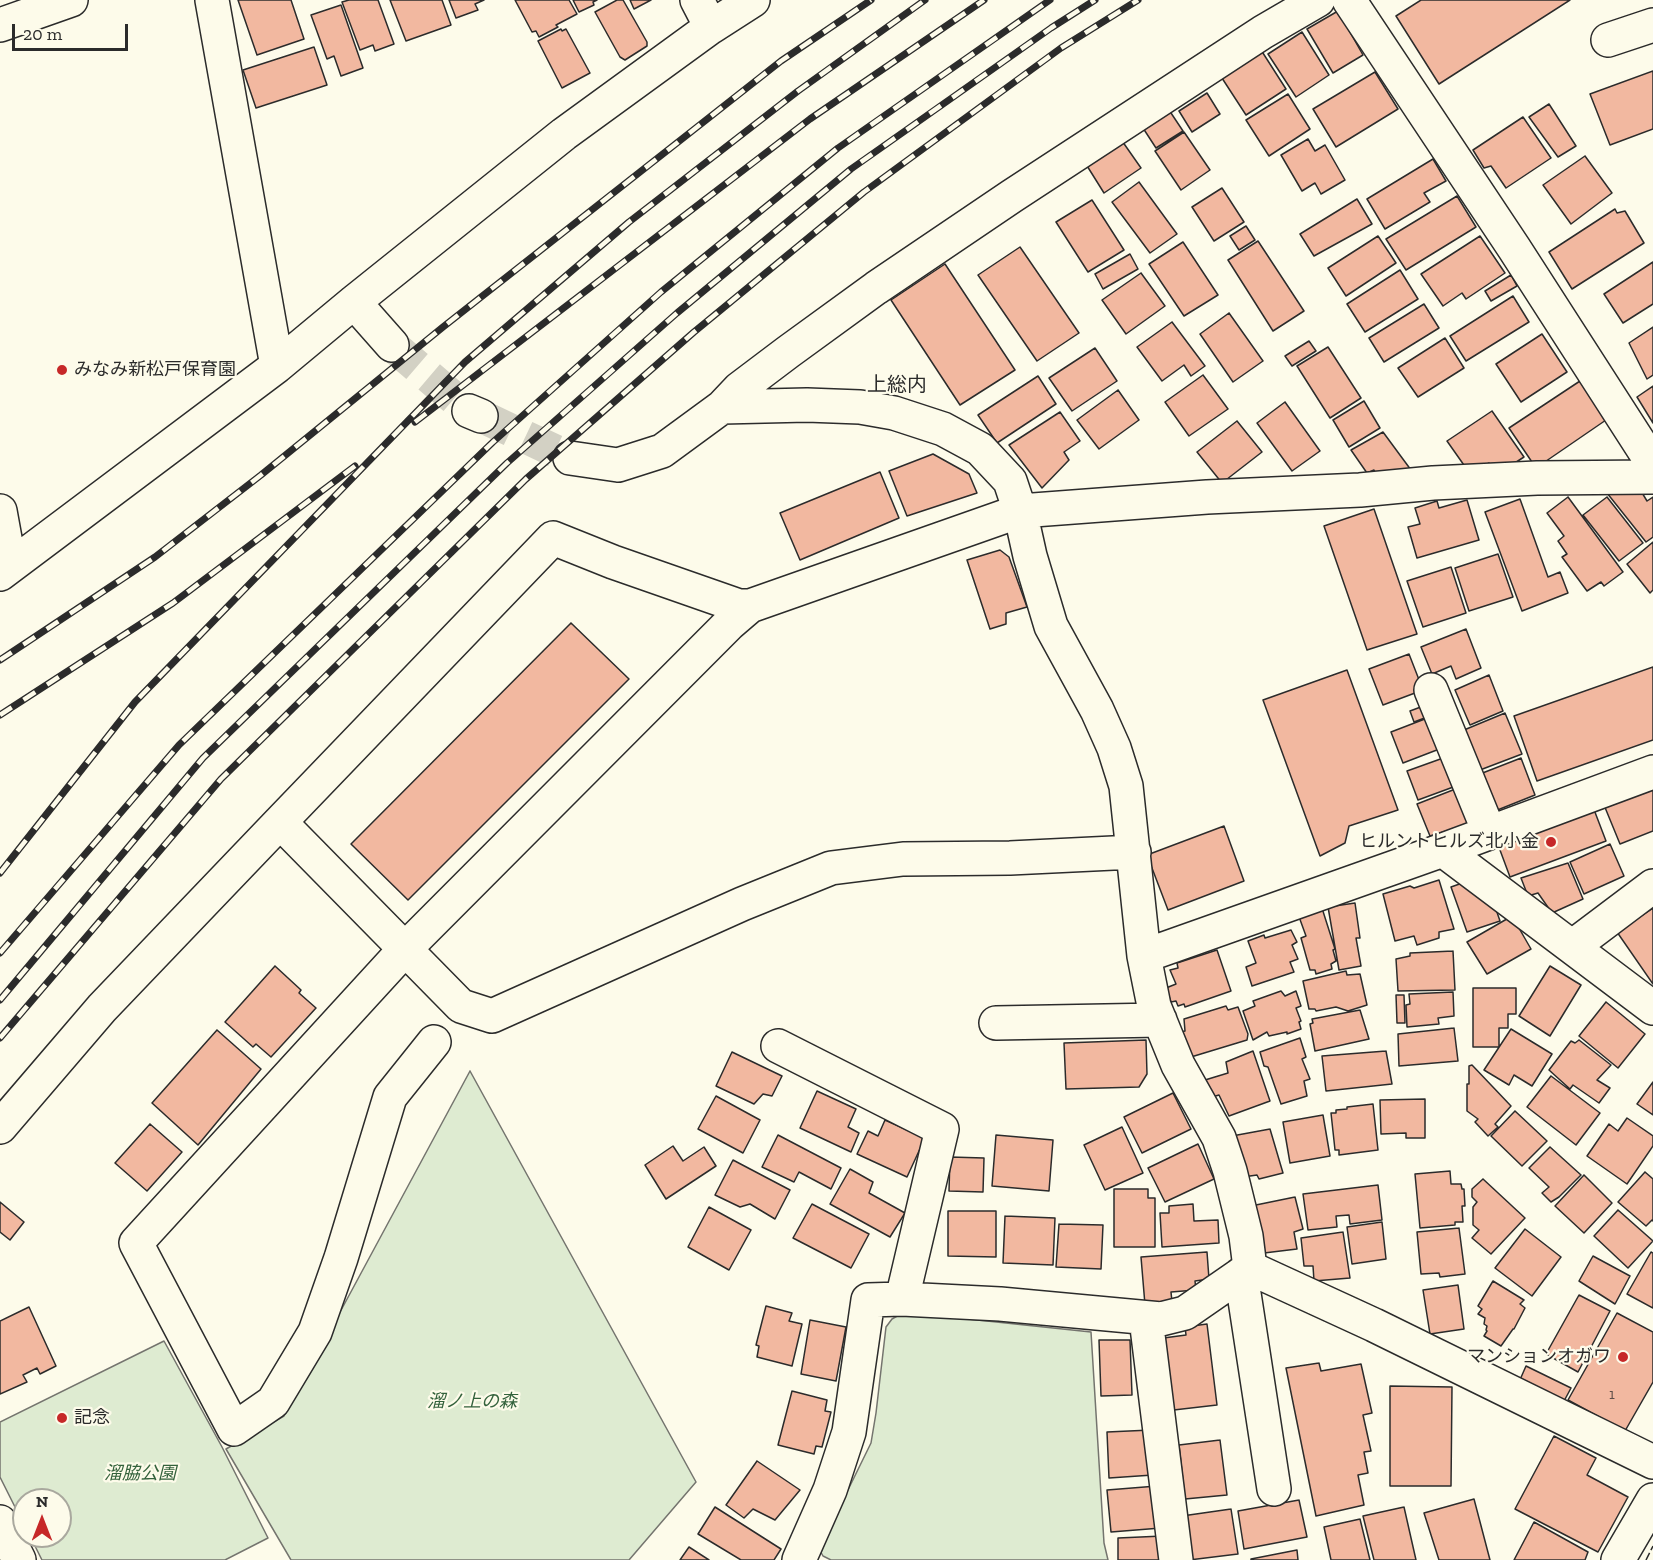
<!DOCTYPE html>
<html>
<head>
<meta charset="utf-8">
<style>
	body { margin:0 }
	#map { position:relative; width:1653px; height:1560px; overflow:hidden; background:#fdfbea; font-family:"Zilla Slab",serif }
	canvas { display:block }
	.north { position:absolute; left:12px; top:1488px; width:60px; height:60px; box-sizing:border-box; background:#fdfbea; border:2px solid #a9a89e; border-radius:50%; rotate:0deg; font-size:16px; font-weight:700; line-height:24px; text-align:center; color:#2b2b2b }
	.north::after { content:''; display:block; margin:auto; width:21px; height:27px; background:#c62828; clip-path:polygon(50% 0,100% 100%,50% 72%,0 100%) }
	.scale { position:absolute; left:12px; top:24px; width:116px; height:27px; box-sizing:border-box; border:3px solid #2b2b2b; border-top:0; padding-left:8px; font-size:18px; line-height:21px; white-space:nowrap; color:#2b2b2b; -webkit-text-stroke:4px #fdfbea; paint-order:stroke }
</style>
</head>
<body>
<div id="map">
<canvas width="1653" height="1560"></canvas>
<div class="north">N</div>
<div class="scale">20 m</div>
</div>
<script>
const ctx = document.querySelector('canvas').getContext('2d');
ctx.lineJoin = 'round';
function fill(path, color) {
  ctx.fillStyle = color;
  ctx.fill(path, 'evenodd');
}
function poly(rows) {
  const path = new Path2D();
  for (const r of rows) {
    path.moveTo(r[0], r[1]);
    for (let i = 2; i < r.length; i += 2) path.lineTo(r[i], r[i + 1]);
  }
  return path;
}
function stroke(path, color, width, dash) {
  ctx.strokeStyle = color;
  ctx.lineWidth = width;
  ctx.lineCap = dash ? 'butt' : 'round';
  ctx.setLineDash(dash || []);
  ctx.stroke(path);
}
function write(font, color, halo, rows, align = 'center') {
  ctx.font = font + ' "Zilla Slab","Noto Sans JP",serif';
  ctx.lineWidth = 4.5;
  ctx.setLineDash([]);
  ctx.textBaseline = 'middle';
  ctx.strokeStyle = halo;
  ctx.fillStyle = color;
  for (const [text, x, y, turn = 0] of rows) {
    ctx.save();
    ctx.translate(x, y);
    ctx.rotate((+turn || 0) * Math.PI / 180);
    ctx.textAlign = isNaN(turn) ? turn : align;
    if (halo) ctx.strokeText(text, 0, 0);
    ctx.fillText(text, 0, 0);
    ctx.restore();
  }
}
const green = poly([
	[470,1071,696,1482,629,1560,291,1560,226,1449,284,1416,470,1071],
	[911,1313,1091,1332,1104,1543,1108,1560,831,1560,823,1556,819,1549,871,1443,876,1413,886,1327,892,1319,899,1315,911,1313],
	[164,1341,222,1447,268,1538,225,1560,42,1560,30,1536,60,1536,60,1500,24,1500,24,1525,0,1477,0,1422,164,1341]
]);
const building = poly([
	[238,0,291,0,304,39,257,55,238,0],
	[349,0,378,0,394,44,375,51,373,45,360,50,342,2,349,0],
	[390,0,442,0,451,25,406,41,390,0],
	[449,0,484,0,475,4,478,10,456,18,449,0],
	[515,0,569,0,577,14,556,25,558,27,539,37,536,31,532,32,515,0],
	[573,0,597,0,593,2,594,5,579,12,573,0],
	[617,0,623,0,647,42,647,46,625,60,620,57,595,12,617,0],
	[630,0,651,0,634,9,630,0],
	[1421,0,1570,0,1439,84,1396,16,1421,0],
	[341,5,363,68,341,76,334,56,327,59,311,15,341,5],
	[1338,11,1363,55,1333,73,1307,29,1338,11],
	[561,29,562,31,566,29,590,73,562,88,538,41,561,29],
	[1302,32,1329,75,1296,97,1268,54,1302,32],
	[314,47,327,85,256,108,243,70,314,47],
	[1261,50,1286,89,1246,115,1220,75,1261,50],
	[1653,71,1653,129,1610,145,1590,94,1653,71],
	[1375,72,1398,109,1336,147,1313,109,1375,72],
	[1207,93,1220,114,1192,132,1179,111,1207,93],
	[1288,94,1310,129,1269,156,1246,120,1288,94],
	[1549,104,1576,146,1558,157,1529,117,1549,104],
	[1169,110,1183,131,1156,148,1143,128,1169,110],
	[1523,117,1551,158,1506,188,1491,166,1484,168,1473,150,1523,117],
	[1184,132,1210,170,1181,190,1155,151,1184,132],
	[1120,138,1141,168,1104,193,1084,161,1120,138],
	[1308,139,1315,151,1325,145,1345,180,1321,194,1315,183,1302,191,1281,155,1308,139],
	[1585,156,1612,193,1571,224,1543,185,1585,156],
	[1433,159,1446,181,1424,193,1430,202,1385,229,1367,199,1433,159],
	[1139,182,1177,234,1150,253,1112,202,1139,182],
	[1222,188,1244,222,1214,241,1192,207,1222,188],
	[1457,196,1476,227,1406,270,1386,239,1457,196],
	[1357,199,1372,224,1314,256,1300,234,1357,199],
	[1092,200,1124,250,1088,272,1056,222,1092,200],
	[1615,209,1617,213,1625,211,1644,243,1572,289,1549,252,1615,209],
	[1246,226,1255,240,1239,250,1230,236,1246,226],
	[1378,236,1396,263,1346,296,1328,268,1378,236],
	[1480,236,1505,273,1466,299,1462,293,1443,306,1421,274,1480,236],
	[1258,241,1304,311,1273,331,1228,260,1258,241],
	[1183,242,1218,295,1184,316,1149,264,1183,242],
	[1020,247,1079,333,1037,361,978,275,1020,247],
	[1130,254,1138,269,1103,289,1095,274,1130,254],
	[1653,262,1653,304,1623,323,1604,294,1653,262],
	[945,264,1015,370,960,405,891,300,945,264],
	[1400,270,1418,299,1365,332,1347,304,1400,270],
	[1141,273,1165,306,1126,334,1102,300,1141,273],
	[1511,275,1517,286,1491,301,1485,291,1511,275],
	[1513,296,1529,322,1466,361,1450,336,1513,296],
	[1424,304,1439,328,1384,362,1369,338,1424,304],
	[1229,313,1263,361,1233,382,1200,334,1229,313],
	[1172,322,1205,366,1191,376,1184,365,1162,381,1137,347,1172,322],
	[1653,327,1653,375,1647,379,1629,343,1653,327],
	[1542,334,1567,372,1521,402,1496,364,1542,334],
	[1445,338,1464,368,1418,397,1398,368,1445,338],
	[1309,341,1316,351,1292,366,1285,356,1309,341],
	[1328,347,1361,398,1330,418,1297,366,1328,347],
	[1095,348,1117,381,1072,411,1049,378,1095,348],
	[1203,375,1228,409,1189,436,1165,402,1203,375],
	[1038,376,1056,404,997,443,978,415,1038,376],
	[1580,381,1606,420,1536,468,1509,428,1580,381],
	[1653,386,1653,423,1637,397,1653,386],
	[1118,390,1139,420,1099,449,1077,420,1118,390],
	[1364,401,1380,428,1349,447,1333,420,1364,401],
	[1285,402,1320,451,1292,471,1257,423,1285,402],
	[1492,411,1524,457,1504,470,1493,468,1489,463,1482,467,1466,468,1447,441,1492,411],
	[1060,412,1080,441,1064,452,1069,460,1042,488,1009,445,1060,412],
	[1237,421,1262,452,1222,483,1197,452,1237,421],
	[1383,432,1411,470,1378,477,1374,470,1367,473,1351,450,1383,432],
	[933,454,969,474,977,493,907,516,889,471,933,454],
	[880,472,899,518,800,560,780,513,880,472],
	[1641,491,1647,501,1653,497,1653,537,1646,542,1607,493,1641,491],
	[1568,497,1623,572,1604,586,1601,582,1587,591,1562,557,1567,554,1558,541,1564,536,1547,513,1568,497],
	[1607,497,1643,543,1619,561,1583,515,1607,497],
	[1520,499,1548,577,1560,572,1568,593,1522,611,1485,512,1520,499],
	[1467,500,1479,540,1417,558,1408,527,1420,524,1415,508,1437,501,1439,508,1467,500],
	[1374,509,1417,634,1367,650,1324,526,1374,509],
	[1653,542,1653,590,1650,593,1627,564,1653,542],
	[1000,550,1009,557,1027,607,1006,613,1006,624,990,629,967,560,1000,550],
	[1498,554,1513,597,1469,611,1455,568,1498,554],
	[1451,567,1466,613,1423,627,1407,581,1451,567],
	[571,623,629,679,408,900,351,844,571,623],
	[1466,629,1481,668,1456,679,1451,666,1432,674,1421,647,1466,629],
	[1409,654,1423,690,1383,705,1369,669,1409,654],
	[1653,667,1653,740,1537,781,1514,716,1653,667],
	[1347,670,1398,810,1349,826,1345,843,1320,856,1263,700,1347,670],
	[1489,675,1503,711,1470,725,1455,690,1489,675],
	[1426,705,1430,716,1414,722,1410,711,1426,705],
	[1505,713,1522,754,1480,770,1464,730,1505,713],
	[1430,717,1442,748,1403,763,1391,732,1430,717],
	[1446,757,1456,786,1418,800,1407,771,1446,757],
	[1521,758,1535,795,1495,811,1480,774,1521,758],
	[1653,786,1653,831,1620,844,1604,805,1653,786],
	[1458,788,1473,823,1430,836,1417,804,1458,788],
	[1593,807,1606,841,1510,877,1497,842,1593,807],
	[1224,826,1244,881,1168,910,1147,855,1224,826],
	[1610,844,1624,876,1584,894,1570,862,1610,844],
	[1568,863,1583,899,1552,913,1538,893,1528,896,1521,878,1568,863],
	[1439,880,1454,929,1439,932,1439,938,1417,945,1414,936,1395,941,1383,894,1410,886,1414,888,1439,880],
	[1468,881,1490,892,1500,921,1467,932,1451,887,1468,881],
	[1355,903,1360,938,1356,938,1361,966,1339,970,1328,907,1355,903],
	[1321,905,1335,949,1333,950,1336,961,1331,964,1332,969,1316,974,1315,970,1310,970,1301,938,1306,936,1298,914,1321,905],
	[1653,908,1653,984,1617,932,1653,908],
	[1512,916,1531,949,1487,974,1467,942,1512,916],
	[1291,930,1297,942,1292,945,1298,959,1290,962,1294,972,1252,986,1246,967,1256,963,1248,941,1264,935,1265,938,1291,930],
	[1217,950,1231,991,1185,1007,1184,1004,1178,1006,1176,1001,1171,1002,1166,988,1176,984,1170,970,1178,968,1177,963,1217,950],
	[1453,951,1455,990,1398,991,1396,959,1410,956,1410,953,1453,951],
	[275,966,301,990,299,993,316,1008,271,1057,256,1044,253,1047,225,1022,275,966],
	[1550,966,1581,985,1550,1036,1519,1016,1550,966],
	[1346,971,1347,975,1360,974,1367,1005,1348,1011,1336,1007,1316,1011,1315,1009,1309,1009,1303,981,1346,971],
	[1473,988,1516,988,1516,1014,1508,1014,1508,1028,1499,1028,1499,1047,1473,1047,1473,988],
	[1281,991,1285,996,1296,991,1301,1006,1296,1008,1301,1021,1299,1022,1301,1029,1287,1034,1287,1032,1269,1036,1267,1032,1253,1040,1243,1011,1255,1006,1253,1001,1281,991],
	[1453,992,1454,1016,1438,1018,1439,1024,1407,1027,1406,1005,1410,1004,1409,994,1453,992],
	[1396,995,1404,995,1405,1023,1397,1023,1396,995],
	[1606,1002,1645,1034,1618,1068,1579,1036,1606,1002],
	[1226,1006,1228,1010,1238,1007,1248,1034,1247,1040,1191,1057,1181,1032,1185,1031,1184,1019,1226,1006],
	[1360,1010,1369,1039,1315,1051,1310,1024,1313,1023,1312,1019,1360,1010],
	[1454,1028,1458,1061,1399,1066,1398,1034,1454,1028],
	[1511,1029,1552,1054,1532,1086,1514,1075,1509,1085,1484,1070,1511,1029],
	[217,1030,261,1069,198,1145,152,1103,217,1030],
	[1300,1038,1306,1057,1302,1059,1310,1079,1304,1081,1307,1096,1281,1104,1268,1067,1264,1066,1260,1052,1300,1038],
	[1146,1040,1147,1074,1139,1087,1066,1089,1064,1043,1146,1040],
	[1579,1040,1611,1065,1597,1080,1610,1088,1599,1103,1573,1085,1570,1089,1549,1070,1571,1041,1575,1043,1579,1040],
	[1253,1051,1270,1101,1229,1116,1219,1095,1212,1097,1205,1080,1228,1073,1226,1062,1253,1051],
	[1386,1051,1392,1084,1326,1091,1322,1056,1386,1051],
	[732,1052,782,1076,772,1096,763,1094,754,1104,716,1086,732,1052],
	[1472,1065,1511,1106,1495,1124,1498,1127,1488,1136,1475,1122,1478,1119,1467,1111,1467,1084,1469,1084,1469,1066,1472,1065],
	[1551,1076,1600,1113,1576,1145,1527,1107,1551,1076],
	[1653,1082,1653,1115,1637,1104,1653,1082],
	[817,1091,856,1109,848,1127,859,1133,851,1152,800,1128,817,1091],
	[1173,1093,1191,1129,1142,1153,1124,1117,1173,1093],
	[716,1096,760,1120,743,1153,698,1129,716,1096],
	[1425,1099,1425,1138,1406,1138,1406,1133,1381,1134,1380,1100,1425,1099],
	[1373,1104,1378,1150,1339,1155,1339,1150,1335,1150,1331,1113,1336,1113,1336,1110,1347,1109,1347,1107,1373,1104],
	[1515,1111,1547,1141,1522,1166,1491,1136,1515,1111],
	[1323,1115,1330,1156,1290,1163,1283,1122,1323,1115],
	[1627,1118,1653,1136,1653,1146,1627,1184,1587,1156,1609,1124,1618,1131,1627,1118],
	[885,1120,925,1138,907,1177,857,1154,868,1131,878,1136,885,1120],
	[150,1124,182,1152,147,1191,115,1163,150,1124],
	[1122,1127,1143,1173,1105,1190,1084,1145,1122,1127],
	[1270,1129,1283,1173,1259,1179,1257,1175,1243,1177,1232,1136,1270,1129],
	[778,1135,841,1168,831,1189,799,1172,794,1182,762,1167,778,1135],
	[996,1135,1053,1140,1049,1191,992,1186,996,1135],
	[1198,1144,1214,1179,1165,1202,1148,1168,1198,1144],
	[673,1146,683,1161,704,1147,716,1166,666,1199,645,1165,673,1146],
	[1550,1147,1581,1175,1559,1197,1551,1202,1542,1193,1549,1187,1529,1168,1550,1147],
	[950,1157,984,1158,983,1192,949,1191,950,1157],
	[733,1160,790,1190,775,1219,750,1204,740,1207,715,1195,733,1160],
	[850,1169,873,1182,869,1193,905,1213,890,1237,830,1204,850,1169],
	[1450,1171,1451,1184,1461,1184,1462,1189,1464,1189,1465,1206,1462,1206,1463,1222,1455,1222,1455,1225,1420,1228,1415,1174,1450,1171],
	[1645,1172,1653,1179,1653,1221,1652,1220,1646,1226,1618,1202,1645,1172],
	[1584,1175,1612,1203,1584,1233,1555,1206,1584,1175],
	[1483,1179,1525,1218,1491,1254,1472,1238,1479,1230,1473,1225,1473,1207,1477,1202,1472,1197,1472,1189,1483,1179],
	[1378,1185,1382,1220,1350,1224,1349,1215,1336,1216,1337,1227,1308,1230,1303,1194,1378,1185],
	[1114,1189,1148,1189,1148,1198,1155,1198,1155,1247,1114,1247,1114,1189],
	[1295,1197,1303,1229,1294,1232,1297,1249,1264,1253,1251,1206,1295,1197],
	[0,1202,24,1222,10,1240,0,1232,0,1202],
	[812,1204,869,1234,851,1268,793,1238,812,1204],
	[1193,1204,1194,1221,1218,1220,1219,1243,1162,1247,1160,1213,1169,1213,1169,1206,1193,1204],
	[709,1207,751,1230,729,1270,688,1247,709,1207],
	[1618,1210,1653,1241,1628,1268,1594,1236,1618,1210],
	[948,1211,996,1211,996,1257,948,1256,948,1211],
	[1005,1216,1055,1218,1053,1265,1003,1263,1005,1216],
	[1382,1222,1386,1259,1352,1264,1347,1227,1382,1222],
	[1059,1224,1103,1225,1101,1269,1056,1267,1059,1224],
	[1459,1228,1465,1274,1440,1277,1439,1273,1421,1274,1417,1232,1459,1228],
	[1525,1229,1561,1257,1532,1296,1495,1268,1525,1229],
	[1343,1232,1350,1278,1314,1281,1313,1266,1304,1266,1301,1238,1343,1232],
	[1207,1252,1209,1279,1195,1281,1196,1290,1171,1292,1172,1302,1145,1305,1141,1257,1207,1252],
	[1651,1252,1653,1253,1653,1308,1627,1294,1651,1252],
	[1593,1256,1630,1276,1615,1304,1579,1281,1593,1256],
	[1493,1281,1524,1300,1520,1304,1525,1308,1514,1329,1513,1329,1501,1346,1484,1336,1487,1331,1486,1330,1487,1326,1484,1324,1485,1318,1478,1314,1482,1309,1478,1306,1493,1281],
	[1458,1285,1464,1329,1430,1334,1423,1290,1458,1285],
	[1579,1295,1610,1311,1578,1372,1546,1354,1579,1295],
	[766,1306,792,1313,789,1321,802,1324,792,1366,757,1357,759,1346,756,1345,766,1306],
	[29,1307,56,1366,40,1374,37,1368,23,1375,27,1382,0,1394,0,1321,29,1307],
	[1617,1313,1653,1332,1653,1382,1625,1431,1568,1400,1617,1313],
	[810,1320,846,1327,836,1381,801,1374,810,1320],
	[1207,1324,1217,1405,1165,1411,1156,1339,1186,1335,1185,1327,1207,1324],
	[1099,1340,1130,1340,1132,1395,1101,1396,1099,1340],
	[1319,1363,1321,1371,1361,1364,1372,1413,1363,1415,1371,1451,1364,1452,1368,1473,1358,1475,1364,1505,1316,1516,1286,1368,1319,1363],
	[1526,1366,1571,1388,1563,1403,1519,1382,1526,1366],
	[1390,1386,1452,1387,1451,1486,1390,1486,1390,1386],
	[792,1391,827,1400,825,1411,831,1412,822,1447,816,1446,814,1454,778,1445,792,1391],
	[1151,1430,1153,1475,1109,1478,1107,1432,1151,1430],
	[1554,1436,1596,1458,1587,1475,1628,1497,1598,1552,1515,1509,1554,1436],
	[1220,1440,1227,1495,1185,1499,1179,1445,1220,1440],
	[757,1461,800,1490,775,1520,753,1509,744,1518,726,1505,757,1461],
	[1157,1486,1161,1528,1111,1532,1107,1490,1157,1486],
	[1474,1499,1490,1560,1439,1560,1424,1513,1474,1499],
	[1299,1500,1307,1537,1244,1549,1238,1511,1299,1500],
	[715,1507,781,1549,774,1560,741,1560,698,1534,715,1507],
	[1404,1507,1416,1560,1374,1560,1363,1516,1404,1507],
	[1231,1509,1238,1554,1189,1560,1182,1516,1231,1509],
	[1360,1519,1370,1560,1331,1560,1324,1527,1360,1519],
	[1534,1522,1588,1552,1585,1560,1514,1560,1534,1522],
	[1163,1536,1164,1560,1118,1560,1118,1538,1163,1536],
	[689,1547,709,1560,680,1560,689,1547],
	[1297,1550,1298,1560,1251,1560,1251,1559,1297,1550]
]);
const streetTunnel = poly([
	[392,345,469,411],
	[481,416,570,458]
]);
const street = poly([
	[212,0,277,366],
	[1349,0,1514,248,1653,464],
	[0,25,71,0],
	[711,27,753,0],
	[1608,40,1653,25],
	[354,302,392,345],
	[722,407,807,405,860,407,894,413,943,429,980,449,1010,481,1020,511,1030,556,1051,626,1097,710,1114,748,1126,786,1144,956,1154,1006,1178,1065,1219,1138,1230,1171,1246,1236,1250,1268,1374,1325,1653,1462],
	[469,411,481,416],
	[570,458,618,465,662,451,722,407,739,389,788,352,876,288,1012,196,1263,32,1318,0],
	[0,511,10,566],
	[0,574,277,366,354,302,564,134,711,27,697,0],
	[1431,690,1489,832],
	[280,822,553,538,613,562,739,606,750,606,1020,511,1207,497,1360,490,1433,483,1537,478,1653,477],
	[1443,850,1653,1008],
	[1572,947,1653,886],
	[1144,956,1443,850,1653,772],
	[996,1023,1160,1020],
	[434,1042,390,1097,341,1258,315,1332,273,1402,234,1429,136,1243,406,948,729,624,750,606],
	[778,1046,942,1129,902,1299],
	[0,1127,102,1008,280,822,461,1006,492,1016,742,904,831,868,903,859,1010,858,1134,852],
	[1241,1274,1274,1489],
	[1146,1319,1176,1560],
	[0,1522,19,1560],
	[799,1560,830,1490,849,1432,868,1300,902,1299,1000,1304,1161,1319,1185,1313,1250,1268]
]);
const secondary = poly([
	[1618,1560,1653,1500]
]);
const rail = poly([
	[415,422,810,119,984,0],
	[0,660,155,557,261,475,443,327,781,61,871,0],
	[0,715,173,603,355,466],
	[0,873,135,702,465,362,629,222,798,91,925,0],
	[0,953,179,745,493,442,661,292,838,148,1050,0],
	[0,1000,203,758,507,463,677,313,851,169,1051,28,1095,0],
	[0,1038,221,779,526,479,694,332,864,192,1061,48,1138,0]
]);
const fence = poly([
	[1646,1560,1653,1546]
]);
const markers = [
	[62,370,6,"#c62828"],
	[1551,842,6,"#c62828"],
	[1623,1357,6,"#c62828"],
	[62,1418,6,"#c62828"]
];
const numberNames = [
	["1",1612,1395]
];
const poiNames = [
	["みなみ新松戸保育園",74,370],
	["ヒルントヒルズ北小金",1539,842,"right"],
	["マンションオガワ",1611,1357,"right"],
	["記念",74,1418]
];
const parkNames = [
	["溜ノ上の森",472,1402],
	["溜脇公園",140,1474]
];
const neighbourhoodNames = [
	["上総内",897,385]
];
fill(green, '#deebd1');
stroke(green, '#74746e', 1.5);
fill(building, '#f2b8a0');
stroke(building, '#2b2b2b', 1.5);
stroke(streetTunnel, '#d3d1c4', 33, [33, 16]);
stroke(street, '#2b2b2b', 36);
stroke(secondary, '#2b2b2b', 36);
stroke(street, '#fdfbea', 33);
stroke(secondary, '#fdfbea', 33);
stroke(rail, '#2b2b2b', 7);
stroke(rail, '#fdfbea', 4.5, [14]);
stroke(fence, '#2b2b2b', 1.5, [8, 3]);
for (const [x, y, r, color] of markers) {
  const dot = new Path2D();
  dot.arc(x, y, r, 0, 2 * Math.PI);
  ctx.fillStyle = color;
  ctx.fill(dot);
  stroke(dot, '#fdfbea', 2);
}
write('15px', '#5d4e48', null, numberNames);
write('18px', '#2b2b2b', '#fdfbea', poiNames, 'left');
write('italic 18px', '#34623c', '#fdfbea', parkNames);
write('20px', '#2b2b2b', '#fdfbea', neighbourhoodNames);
</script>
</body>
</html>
